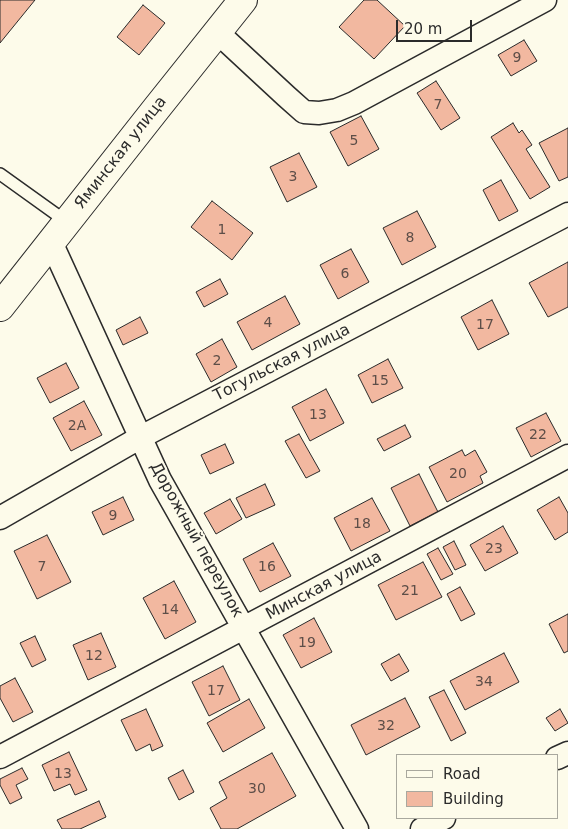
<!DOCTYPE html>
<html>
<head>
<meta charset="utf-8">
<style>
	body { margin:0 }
	#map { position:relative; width:568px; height:829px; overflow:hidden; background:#fdfbea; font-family:"DejaVu Sans",sans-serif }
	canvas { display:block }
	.legend { position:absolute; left:396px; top:754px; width:162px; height:65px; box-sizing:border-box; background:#fdfbea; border:1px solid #a9a89e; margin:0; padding:6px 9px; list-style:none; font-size:15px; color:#2b2b2b }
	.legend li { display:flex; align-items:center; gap:10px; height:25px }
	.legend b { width:25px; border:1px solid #a9a89e }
	.scale { position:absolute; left:396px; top:20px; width:76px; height:22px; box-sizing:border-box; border:2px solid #2b2b2b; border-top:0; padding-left:6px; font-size:15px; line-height:18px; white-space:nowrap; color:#2b2b2b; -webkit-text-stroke:4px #fdfbea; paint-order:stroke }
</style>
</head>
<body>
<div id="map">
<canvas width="568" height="829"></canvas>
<ul class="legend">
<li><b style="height:6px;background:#fdfbea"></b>Road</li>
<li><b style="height:14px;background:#f2b8a0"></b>Building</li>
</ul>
<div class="scale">20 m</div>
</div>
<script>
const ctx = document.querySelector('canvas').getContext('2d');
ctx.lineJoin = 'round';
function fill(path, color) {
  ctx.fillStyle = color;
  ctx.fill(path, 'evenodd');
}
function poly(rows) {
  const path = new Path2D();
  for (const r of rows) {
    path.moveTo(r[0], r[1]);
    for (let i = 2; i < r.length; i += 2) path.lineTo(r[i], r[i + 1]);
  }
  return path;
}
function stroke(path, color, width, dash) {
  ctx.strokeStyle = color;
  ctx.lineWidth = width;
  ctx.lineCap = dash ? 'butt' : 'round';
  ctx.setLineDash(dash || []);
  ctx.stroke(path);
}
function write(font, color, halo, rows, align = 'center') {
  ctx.font = font + ' "DejaVu Sans",sans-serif';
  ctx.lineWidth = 4;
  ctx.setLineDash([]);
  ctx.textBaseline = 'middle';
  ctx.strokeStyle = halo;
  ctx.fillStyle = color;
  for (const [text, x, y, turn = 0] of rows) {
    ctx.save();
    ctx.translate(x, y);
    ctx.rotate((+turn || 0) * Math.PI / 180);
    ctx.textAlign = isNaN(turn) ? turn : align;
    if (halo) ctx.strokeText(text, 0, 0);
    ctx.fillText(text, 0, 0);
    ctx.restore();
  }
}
const building = poly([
	[0,0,35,0,0,43,0,0],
	[364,0,377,0,405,26,374,59,339,27,364,0],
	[143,5,165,23,139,55,117,37,143,5],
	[524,40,537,61,511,76,498,55,524,40],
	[436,81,460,118,441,130,417,93,436,81],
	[361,116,379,149,348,166,330,132,361,116],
	[513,123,519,133,522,130,532,145,526,149,550,187,530,199,491,137,513,123],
	[568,128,568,177,559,181,539,143,568,128],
	[299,153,317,187,287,202,270,167,299,153],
	[501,180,518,211,499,221,483,190,501,180],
	[212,201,253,233,232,260,191,227,212,201],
	[417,211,436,247,402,265,383,228,417,211],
	[351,249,369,282,338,299,320,265,351,249],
	[568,262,568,307,548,317,529,283,568,262],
	[220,279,228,294,204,307,196,292,220,279],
	[285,296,300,324,252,350,237,322,285,296],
	[492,300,509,334,478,350,461,317,492,300],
	[140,317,148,333,123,345,116,330,140,317],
	[222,339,237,367,211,382,196,354,222,339],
	[388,359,403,388,372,403,358,375,388,359],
	[66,363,79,388,50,403,37,378,66,363],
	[326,389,344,423,310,441,292,407,326,389],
	[84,401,102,435,71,451,53,418,84,401],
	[546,413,561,441,531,457,516,428,546,413],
	[405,425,411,437,384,451,377,439,405,425],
	[299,434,320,471,306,478,285,441,299,434],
	[225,444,234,463,210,474,201,455,225,444],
	[462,450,465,456,475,450,487,472,480,476,483,483,447,502,429,467,462,450],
	[419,474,438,512,410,526,391,488,419,474],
	[265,484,275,505,246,518,236,498,265,484],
	[123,497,134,520,103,535,92,512,123,497],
	[559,497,568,513,568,532,555,540,537,510,559,497],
	[372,498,390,531,351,551,334,518,372,498],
	[230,499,242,519,216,534,204,513,230,499],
	[503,526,518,553,485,571,470,545,503,526],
	[47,535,71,582,37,599,14,551,47,535],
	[454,541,466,565,455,570,443,547,454,541],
	[273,543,291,576,260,592,243,559,273,543],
	[438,548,453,574,441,580,427,554,438,548],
	[423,562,442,597,396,620,378,585,423,562],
	[174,581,196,622,165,639,143,598,174,581],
	[460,587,475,614,461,621,447,594,460,587],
	[568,614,568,651,564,653,549,624,568,614],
	[314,618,332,652,301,668,283,635,314,618],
	[101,633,116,667,88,680,73,645,101,633],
	[35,636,46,660,32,667,20,643,35,636],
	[504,653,519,682,465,710,450,681,504,653],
	[399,654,409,671,391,681,381,664,399,654],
	[223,666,240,700,209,716,192,682,223,666],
	[15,678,33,712,13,722,0,698,0,686,15,678],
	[444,690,466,733,451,741,429,697,444,690],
	[405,698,420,727,366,755,351,725,405,698],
	[249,699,265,728,223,752,207,723,249,699],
	[146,709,163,746,152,751,150,744,136,751,121,720,146,709],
	[560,709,568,723,555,731,546,718,560,709],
	[69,752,87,790,75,795,70,784,54,791,42,765,69,752],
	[272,753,296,796,237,829,221,829,210,808,227,798,219,782,272,753],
	[22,768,28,779,16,785,22,798,10,804,0,785,0,779,22,768],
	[183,770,194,792,179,800,168,778,183,770],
	[99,801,106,817,80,829,62,829,57,820,99,801]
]);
const lane = poly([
	[0,174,67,222]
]);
const street = poly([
	[217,32,286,96,304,112,319,113,337,110,354,103,545,0],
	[51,242,160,480,357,829],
	[0,518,141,437,568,214],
	[0,757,568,456],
	[557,758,568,753],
	[422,829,444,818]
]);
const primary = poly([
	[0,307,156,109,243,0]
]);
const numberNames = [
	["9",517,58],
	["7",438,105],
	["5",354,141],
	["3",293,177],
	["1",222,230],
	["8",410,238],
	["6",345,274],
	["4",268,323],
	["17",485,325],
	["2",217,361],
	["15",380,381],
	["13",318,415],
	["2А",77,426],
	["22",538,435],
	["20",458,474],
	["9",113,516],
	["18",362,524],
	["23",494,549],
	["7",42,567],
	["16",267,567],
	["21",410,591],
	["14",170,610],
	["19",307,643],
	["12",94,656],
	["34",484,682],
	["17",216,691],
	["32",386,726],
	["13",63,774],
	["30",257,789]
];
const streetNames = [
	["Яминская улица",121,153,-52],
	["Тогульская улица",282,363,-27],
	["Дорожный переулок",196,540,61],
	["Минская улица",324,586,-28]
];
fill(building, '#f2b8a0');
stroke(building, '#2b2b2b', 1);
stroke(lane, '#2b2b2b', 14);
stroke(street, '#2b2b2b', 25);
stroke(primary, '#2b2b2b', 30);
stroke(lane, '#fdfbea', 11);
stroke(street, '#fdfbea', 22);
stroke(primary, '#fdfbea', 28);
write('14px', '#5d4e48', null, numberNames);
write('16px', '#2b2b2b', '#fdfbea', streetNames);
</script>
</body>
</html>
